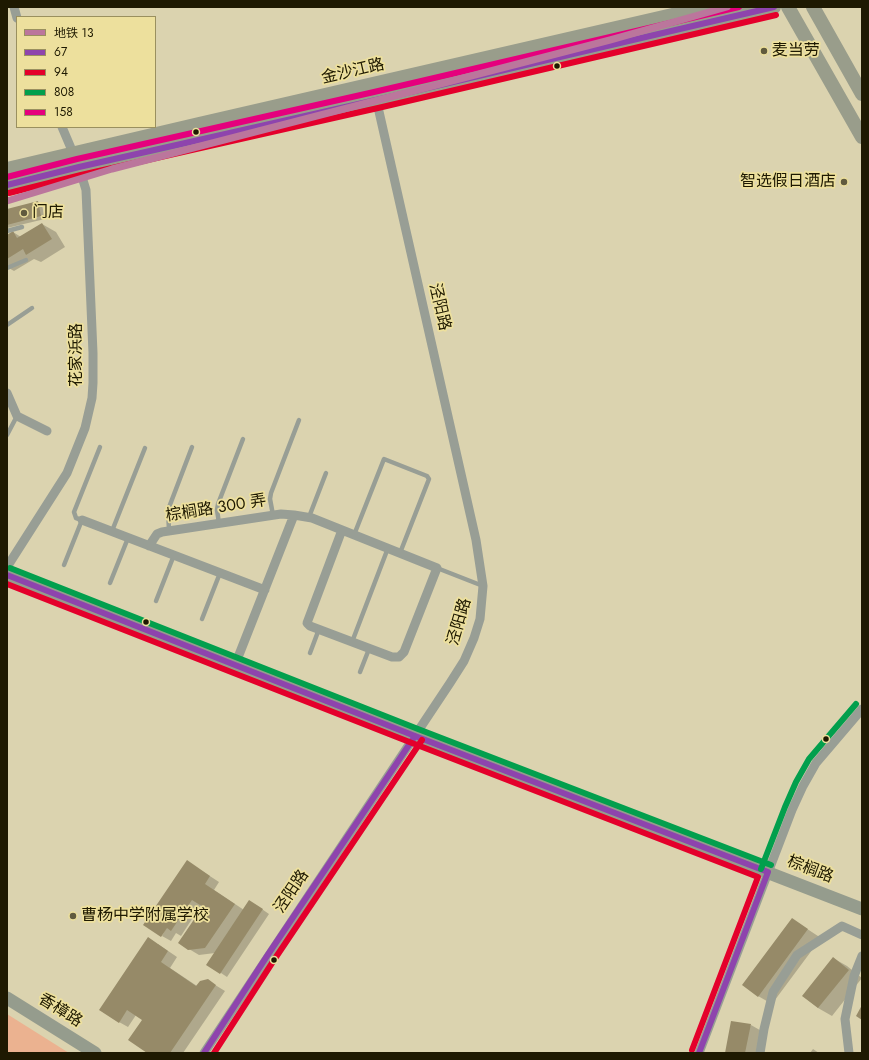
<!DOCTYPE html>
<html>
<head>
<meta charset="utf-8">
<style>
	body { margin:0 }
	#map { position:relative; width:869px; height:1060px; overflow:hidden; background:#dbd3af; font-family:Jost,"Noto Sans SC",sans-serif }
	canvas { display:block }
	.frame { position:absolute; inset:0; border:8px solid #1e1901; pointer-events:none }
	.legend { position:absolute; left:16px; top:16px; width:140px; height:112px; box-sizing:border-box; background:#ede09d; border:1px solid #9a905f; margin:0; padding:5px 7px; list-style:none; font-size:12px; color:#1e1901 }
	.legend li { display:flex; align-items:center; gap:8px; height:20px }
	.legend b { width:20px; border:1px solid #9a905f }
</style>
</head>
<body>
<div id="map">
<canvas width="869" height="1060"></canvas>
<div class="frame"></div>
<ul class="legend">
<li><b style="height:5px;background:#bb769c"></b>地铁 13</li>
<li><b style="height:5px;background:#8e44ad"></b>67</li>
<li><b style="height:5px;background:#e4002b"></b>94</li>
<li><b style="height:5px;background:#029f4d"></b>808</li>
<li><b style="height:5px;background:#e5007d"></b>158</li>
</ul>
</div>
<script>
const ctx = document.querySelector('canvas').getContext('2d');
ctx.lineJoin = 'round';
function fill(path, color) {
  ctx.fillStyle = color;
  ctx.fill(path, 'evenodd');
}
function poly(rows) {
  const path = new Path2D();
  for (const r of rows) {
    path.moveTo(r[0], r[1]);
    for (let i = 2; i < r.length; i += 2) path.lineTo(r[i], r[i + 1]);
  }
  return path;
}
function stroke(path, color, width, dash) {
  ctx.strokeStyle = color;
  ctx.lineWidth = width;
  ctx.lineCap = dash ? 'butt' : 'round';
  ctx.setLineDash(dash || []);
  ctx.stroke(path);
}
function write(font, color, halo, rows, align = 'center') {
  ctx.font = font + ' Jost,"Noto Sans SC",sans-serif';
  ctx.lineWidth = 3.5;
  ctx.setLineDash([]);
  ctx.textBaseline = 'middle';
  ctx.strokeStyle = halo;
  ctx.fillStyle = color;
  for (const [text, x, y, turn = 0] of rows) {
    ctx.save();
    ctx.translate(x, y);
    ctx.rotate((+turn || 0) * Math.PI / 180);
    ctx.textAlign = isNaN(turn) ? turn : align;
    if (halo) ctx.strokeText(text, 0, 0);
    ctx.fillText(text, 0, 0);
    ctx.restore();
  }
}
const green = poly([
	[7,1014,69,1053,7,1053]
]);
const shadow = poly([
	[38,202,42,205,45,219,7,228,7,210],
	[42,224,56,232,65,247,41,262,34,259,14,271,7,267,7,236,13,232,21,237],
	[196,867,219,882,214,890,244,910,256,905,269,914,227,977,221,973,215,953,199,955,189,949,202,921,209,910,201,905,181,936,176,933,171,941,162,936],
	[792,919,821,938,772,1004,758,996],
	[158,944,177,957,170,968,197,986,207,980,225,991,183,1053,149,1053,143,1020,136,1015,128,1027,119,1022],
	[833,958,847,966,862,978,832,1016,818,1008,803,996],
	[751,1025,765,1033,761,1053,726,1053],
	[813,1049,819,1053,810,1053]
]);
const building = poly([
	[38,201,41,216,7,225,7,209],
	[42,223,52,239,26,255,23,249,7,259,7,235,13,231,17,238],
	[187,860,210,876,205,884,235,904,205,948,188,950,178,943,195,918,201,920,208,910,192,900,171,931,167,928,161,937,143,925],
	[249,900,263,909,220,974,206,965],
	[792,918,808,929,758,997,742,985],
	[148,937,168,951,161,962,196,986,200,981,208,979,216,985,170,1053,147,1053,128,1040,142,1020,127,1010,119,1023,99,1010],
	[833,957,849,970,818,1008,802,996],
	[862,1005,862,1020,856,1016],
	[731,1021,751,1024,745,1053,725,1053]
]);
const lane = poly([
	[7,231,22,227],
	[7,268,26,260],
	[7,325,32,308],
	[7,435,17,416],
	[273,515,270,499,271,493,299,420],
	[309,517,326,473],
	[219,523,217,510,218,504,243,439],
	[169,530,168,510,192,447],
	[112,531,145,448],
	[354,535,384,459,427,476,429,479,400,553],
	[64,565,82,520,76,518,74,512,100,447],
	[437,568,483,586],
	[110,583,128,538],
	[156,601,174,555],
	[202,619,220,573],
	[352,642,388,548],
	[310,653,319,629],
	[360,672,369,649]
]);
const street = poly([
	[14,7,17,18],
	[7,393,17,416,47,431],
	[82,520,265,590],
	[149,546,157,534,162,532,281,514,294,515,312,518,437,568,404,652,399,657,392,657,310,626,307,623,342,530],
	[7,567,67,473,85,428,92,398,93,383,93,353,86,190,79,167,62,127],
	[235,665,294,515],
	[204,1053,450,683,464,661,474,638,480,619,483,586,476,540,373,85],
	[699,1053,792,810,803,786,816,763,862,709],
	[760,1053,764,1029,773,992,797,955,842,926,862,935],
	[849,1053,845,1019,854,976,862,956]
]);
const secondary = poly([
	[7,575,415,736,862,909],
	[7,998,95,1053]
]);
const primary = poly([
	[788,7,862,137],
	[813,7,862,94],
	[7,169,199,124,707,7],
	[7,185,79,167,376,100,774,7]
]);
const bus1 = poly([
	[7,185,79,167,376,100,774,7],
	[7,575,415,736,768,872,699,1053],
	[204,1053,267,956,415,736]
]);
const bus2 = poly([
	[9,193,81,175,378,108,776,15],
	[7,584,412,743,758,877,692,1050],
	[214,1053,274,960,422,740]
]);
const bus3 = poly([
	[10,568,418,729,771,865],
	[761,869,785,807,796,782,809,759,856,704]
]);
const bus4 = poly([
	[7,177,77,159,374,92,739,7]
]);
const metro1 = poly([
	[7,201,112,169,610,40,727,7]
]);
const markers = [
	[764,51,4,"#605a3e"],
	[557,66,3.5,"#1e1901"],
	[196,132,3.5,"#1e1901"],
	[844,182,4,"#605a3e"],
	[24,213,4,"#605a3e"],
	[146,622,3.5,"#1e1901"],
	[826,739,3.5,"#1e1901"],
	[73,916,4,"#605a3e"],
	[274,960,3.5,"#1e1901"]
];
const poiNames = [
	["麦当劳",772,51],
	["智选假日酒店",836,182,"right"],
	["门店",32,213],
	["曹杨中学附属学校",81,916]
];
const streetNames = [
	["金沙江路",353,72,-13],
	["泾阳路",439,307,77],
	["花家浜路",77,355,-90],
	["棕榈路 300 弄",216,509,-9],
	["泾阳路",460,622,-74],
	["棕榈路",810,870,21],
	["泾阳路",292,892,-56],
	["香樟路",60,1011,32]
];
fill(green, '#ebb290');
fill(shadow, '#0003');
fill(building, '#968a68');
stroke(lane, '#989e95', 4.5);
stroke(street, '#989e95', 9);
stroke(secondary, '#959c8d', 13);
stroke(primary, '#999d8b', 14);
stroke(bus1, '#8e44ad', 6);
stroke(bus2, '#e4002b', 6);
stroke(bus3, '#029f4d', 6);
stroke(bus4, '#e5007d', 6);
stroke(metro1, '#bb769c', 7);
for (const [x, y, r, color] of markers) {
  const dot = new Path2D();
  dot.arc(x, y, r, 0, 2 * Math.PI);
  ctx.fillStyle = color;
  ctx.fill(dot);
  stroke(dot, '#ede09d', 1.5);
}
write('16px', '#1e1901', '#ede09d', poiNames, 'left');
write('16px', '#1e1901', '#ede09d', streetNames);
</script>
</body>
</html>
